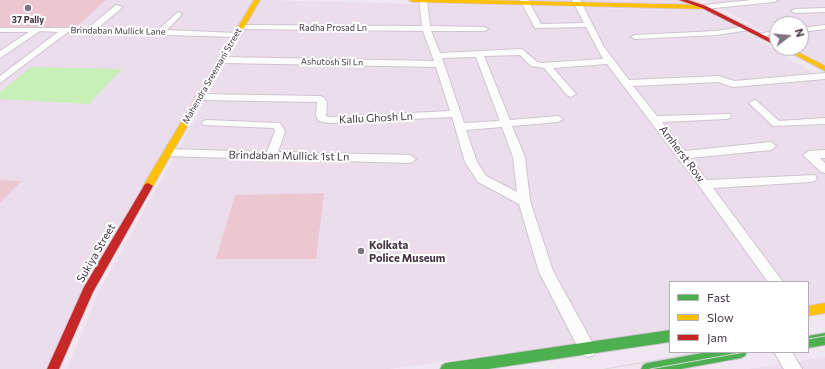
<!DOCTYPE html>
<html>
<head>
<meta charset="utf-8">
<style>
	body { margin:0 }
	#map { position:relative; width:825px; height:369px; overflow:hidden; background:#f0e8f0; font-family:Commissioner,sans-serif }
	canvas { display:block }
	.legend { position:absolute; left:669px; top:281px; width:140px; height:72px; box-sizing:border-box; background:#fff; border:1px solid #b4aeb5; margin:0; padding:5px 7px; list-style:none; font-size:12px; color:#443445 }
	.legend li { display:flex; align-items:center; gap:8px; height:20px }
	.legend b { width:20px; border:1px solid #b4aeb5 }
	.north { position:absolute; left:769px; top:16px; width:40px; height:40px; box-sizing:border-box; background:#fff; border:1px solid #b4aeb5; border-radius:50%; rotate:74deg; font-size:11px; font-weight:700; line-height:16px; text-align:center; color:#443445 }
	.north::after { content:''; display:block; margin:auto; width:14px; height:18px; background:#807381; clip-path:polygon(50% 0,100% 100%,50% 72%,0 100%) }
</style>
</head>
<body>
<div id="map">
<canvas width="825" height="369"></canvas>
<ul class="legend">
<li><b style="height:5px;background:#4caf50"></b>Fast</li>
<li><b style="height:5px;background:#ffc107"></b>Slow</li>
<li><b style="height:5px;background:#c62828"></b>Jam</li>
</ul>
<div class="north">N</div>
</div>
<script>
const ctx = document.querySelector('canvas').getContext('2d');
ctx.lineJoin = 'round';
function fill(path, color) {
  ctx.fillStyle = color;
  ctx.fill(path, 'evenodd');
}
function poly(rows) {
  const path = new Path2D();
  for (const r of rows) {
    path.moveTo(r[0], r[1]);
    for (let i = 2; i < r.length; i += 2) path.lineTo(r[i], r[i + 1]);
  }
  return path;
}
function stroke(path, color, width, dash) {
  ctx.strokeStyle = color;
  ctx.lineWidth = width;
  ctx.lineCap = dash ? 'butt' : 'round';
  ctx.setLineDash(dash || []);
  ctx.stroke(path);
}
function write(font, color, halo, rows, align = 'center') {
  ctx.font = font + ' Commissioner,sans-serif';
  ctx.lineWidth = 4;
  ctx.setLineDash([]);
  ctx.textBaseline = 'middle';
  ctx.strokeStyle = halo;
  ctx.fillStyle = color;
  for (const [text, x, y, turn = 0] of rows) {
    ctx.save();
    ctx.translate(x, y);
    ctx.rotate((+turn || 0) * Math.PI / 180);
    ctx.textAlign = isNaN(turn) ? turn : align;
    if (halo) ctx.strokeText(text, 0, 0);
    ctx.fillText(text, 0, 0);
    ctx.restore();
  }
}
const residential = poly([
	[0,0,254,0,46,369,0,369],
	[261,0,708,11,825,79,825,306,808,309,808,282,670,282,670,330,389,369,67,369,99,291],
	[468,0,688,0,696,5],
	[706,0,825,0,825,65,794,48,801,48,801,24,777,24,777,39],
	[825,357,825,369,748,369]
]);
const green = poly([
	[0,0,106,0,76,27,0,27],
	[0,180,21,181,0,203],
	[324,193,316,259,216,259,235,195]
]);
const water = poly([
	[31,67,122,69,89,104,0,99,0,92]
]);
const street = poly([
	[419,0,427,0,430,26,484,27,488,29,484,31,431,31,440,53,522,49,537,62,542,63,603,59,586,27,535,28,520,0,528,0,541,24,584,23,572,0,580,0,604,47,629,80,719,76,734,81,825,73,825,79,733,87,718,82,633,86,657,116,730,114,731,116,730,118,726,119,662,122,685,151,771,142,776,146,771,150,690,158,707,180,815,175,817,178,815,181,811,182,713,188,783,282,768,282,700,187,607,64,553,68,576,94,571,97,568,96,544,68,531,66,520,55,484,56,510,120,558,116,563,119,558,122,512,126,525,157,530,201,553,271,596,349,594,355,588,357,582,355,539,272,519,204,478,182,465,162,452,117,329,123,319,121,316,116,317,102,200,100,195,97,200,94,320,96,323,97,327,102,326,116,329,117,450,111,436,67,223,63,219,60,223,57,434,61,423,31,240,29,236,27,240,25,422,26,419,0],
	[476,57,500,121,464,123,442,58,476,57],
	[502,127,513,157,517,192,486,176,477,162,466,130,502,127],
	[752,0,778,0,774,2,704,9,700,7,704,5,752,0],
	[116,5,123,7,98,28,158,30,178,12,182,14,167,30,237,33,241,35,237,37,68,32,0,83,0,76,58,32,40,31,0,58,0,51,29,32,0,32,0,28,88,28,116,5],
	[825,8,825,12,795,13,791,11,795,9,825,8],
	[825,25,825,29,801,32,801,28,825,25],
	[746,26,750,28,749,30,717,35,635,39,631,37,635,35,717,31,746,26],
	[777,30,777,34,759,37,755,35,777,30],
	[754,100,757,101,779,121,825,118,825,124,773,126,751,105,749,103,754,100],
	[207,120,280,123,285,131,278,152,410,155,416,159,410,163,165,156,163,153,169,149,267,152,275,131,274,128,203,125,202,123,203,121,207,120],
	[825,150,825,158,820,158,825,163,825,173,821,172,803,155,809,151,825,150],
	[774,352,792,352,802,369,784,369,774,352]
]);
const fast = poly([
	[670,330,670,342,488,369,440,369,442,365,446,363,670,330],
	[825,333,825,345,808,348,808,336,825,333],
	[708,352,747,352,745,356,741,358,681,369,641,369,643,365,647,363,708,352]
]);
const slow = poly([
	[254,0,260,0,153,186,148,189,145,188,143,186,254,0],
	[409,0,480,0,704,5,707,7,704,9,412,2,409,0],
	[782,48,790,48,825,66,825,71,782,48],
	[825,303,825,313,808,316,808,306,825,303]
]);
const jam = poly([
	[679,0,688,0,706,6,777,42,777,46,702,8,679,0],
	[148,183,153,186,93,292,59,369,47,369,84,287,145,184,148,183]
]);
const tram = poly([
	[808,339,825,336],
	[605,369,702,352],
	[650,369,745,352]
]);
const markers = [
	[28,8,4,"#807381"],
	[361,251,4,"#807381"]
];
const farPoinames = [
	["37 Pally",28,20]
];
const farStreetnames = [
	["Radha Prosad Ln",333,28],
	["Brindaban Mullick Lane",118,31,1],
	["Ashutosh Sil Ln",332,62,1],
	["Mahendra Sreemani Street",212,76,-60]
];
const streetNames = [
	["Kallu Ghosh Ln",376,118,-3],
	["Amherst Row",682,154,53],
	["Brindaban Mullick 1st Ln",289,156,1],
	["Sukiya Street",96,253,-60]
];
const poiNames = [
	["Kolkata",369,245],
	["Police Museum",369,258]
];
fill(residential, '#ecddec');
fill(green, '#ecc7d2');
fill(water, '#c7efb7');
stroke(street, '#cec5ce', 2);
stroke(fast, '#d8c7d8', 2);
stroke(slow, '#d8c7d8', 2);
stroke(jam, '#d8c7d8', 2);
fill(street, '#fdfcfd');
fill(fast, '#4caf50');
fill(slow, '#ffc107');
fill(jam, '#c62828');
stroke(tram, '#d9d8d9', 1);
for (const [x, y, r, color] of markers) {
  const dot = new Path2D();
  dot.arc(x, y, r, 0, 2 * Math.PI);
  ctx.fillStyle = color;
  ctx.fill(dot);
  stroke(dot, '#fff', 1.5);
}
write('bold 9px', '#443445', '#fff', farPoinames);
write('9px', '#443445', '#fff', farStreetnames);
write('11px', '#443445', '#fff', streetNames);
write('bold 11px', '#443445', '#fff', poiNames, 'left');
</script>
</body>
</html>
